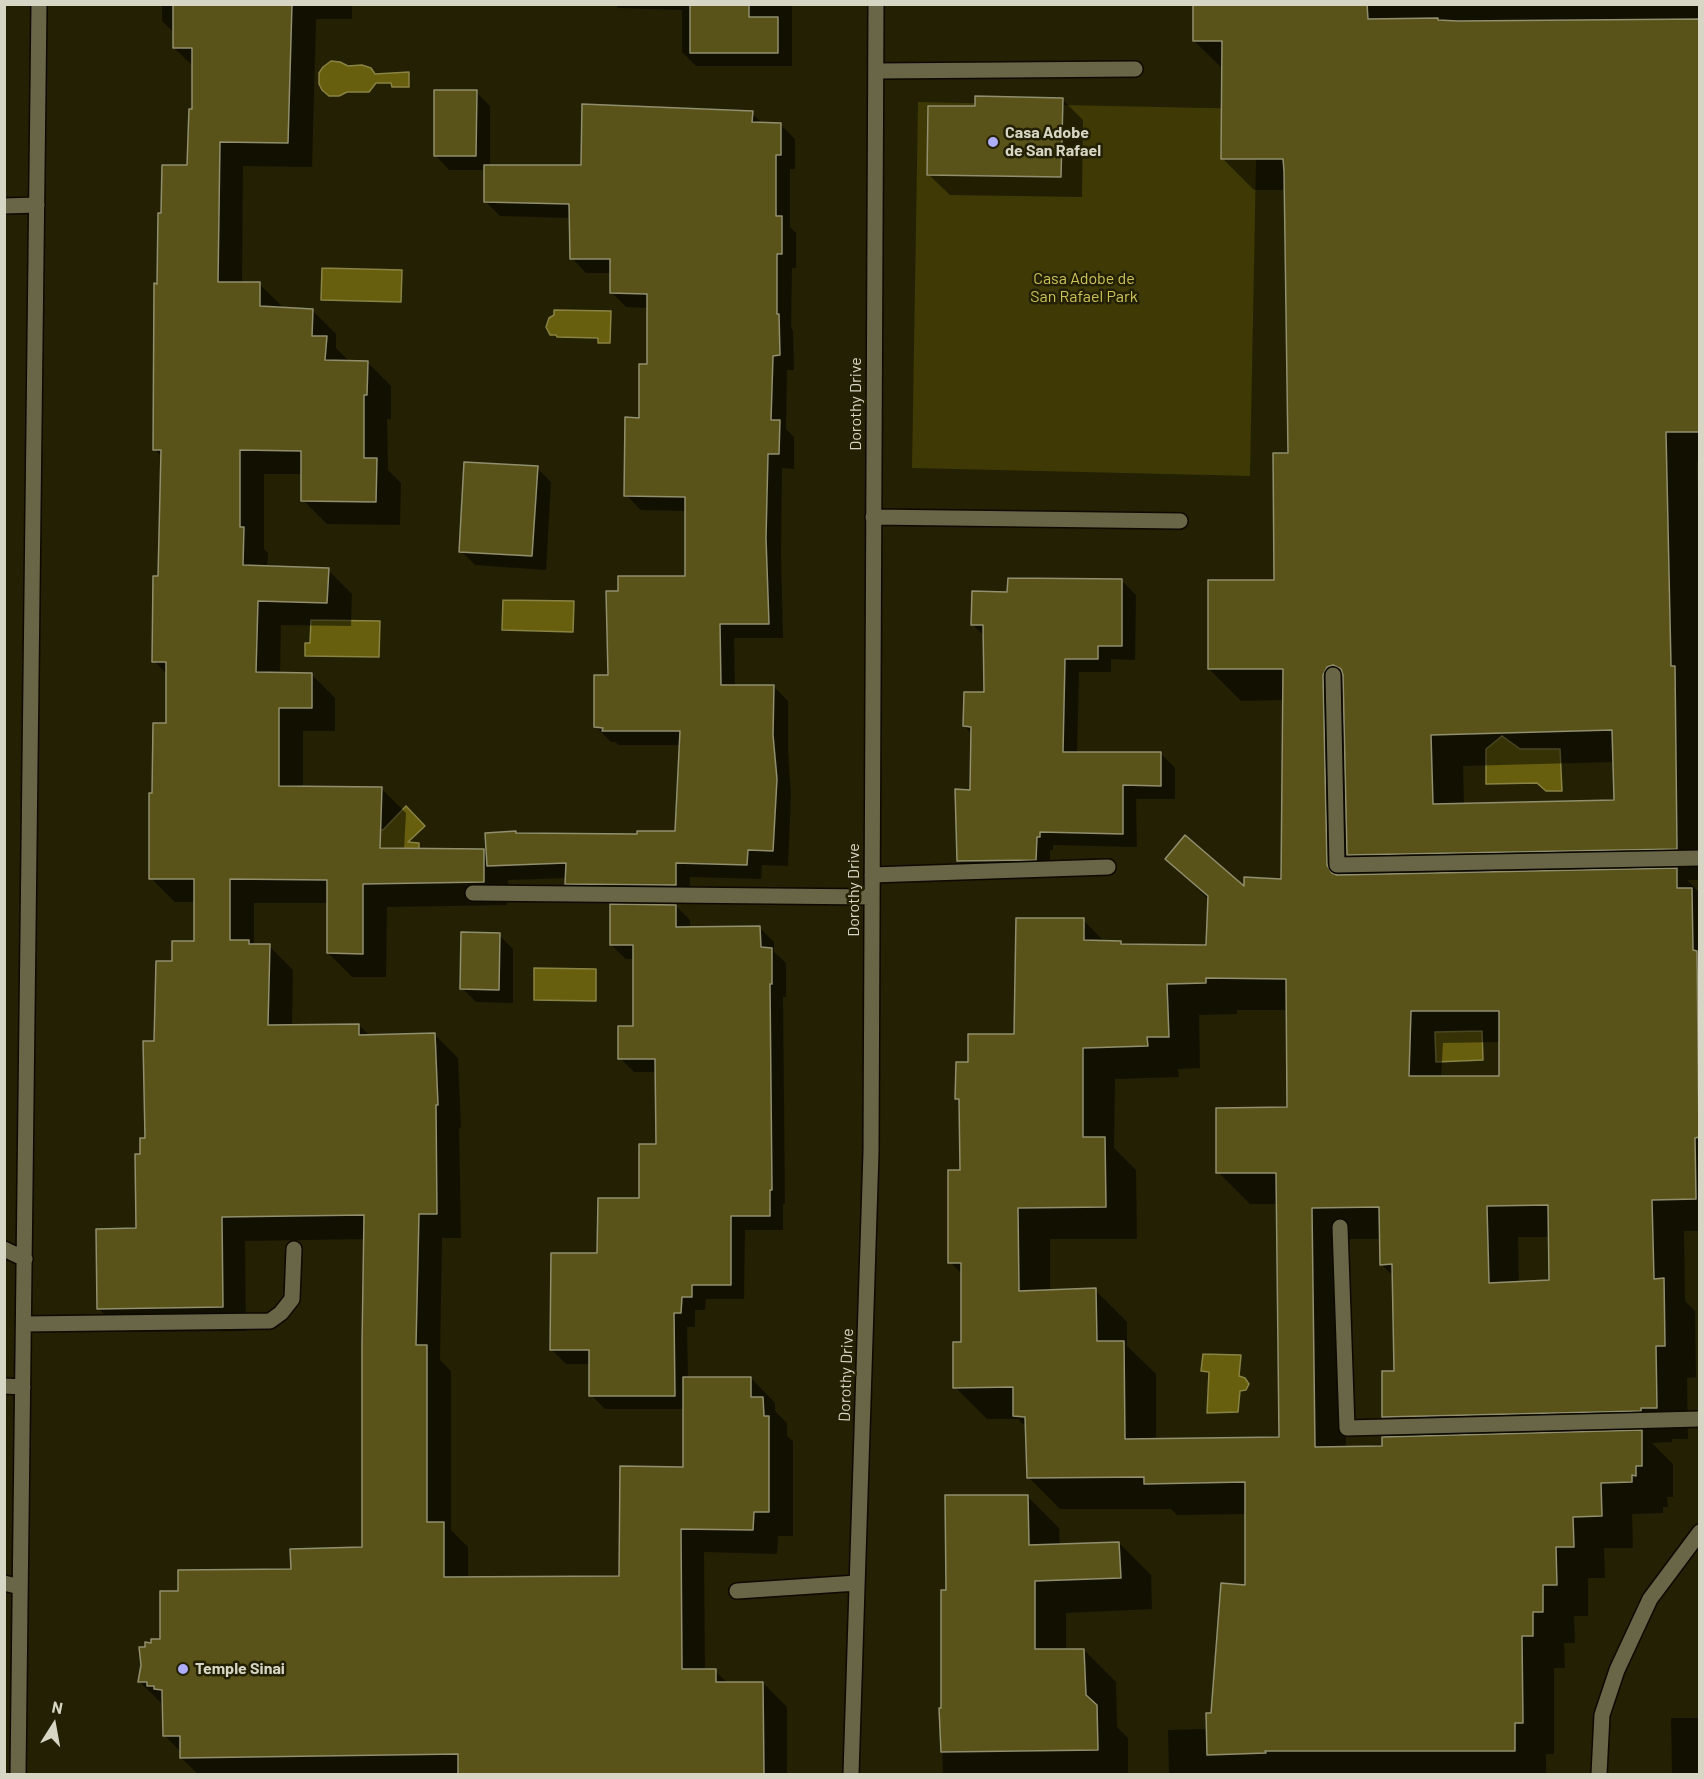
<!DOCTYPE html>
<html>
<head>
<meta charset="utf-8">
<style>
	body { margin:0 }
	#map { position:relative; width:1704px; height:1779px; overflow:hidden; background:#232003; font-family:Barlow,sans-serif }
	canvas { display:block }
	.frame { position:absolute; inset:0; border:6px solid #d7d6c5; pointer-events:none }
	.north { position:absolute; left:24px; top:1695px; width:60px; height:60px; -webkit-text-stroke:4px #232003; paint-order:stroke; rotate:11deg; font-size:16px; font-weight:700; line-height:24px; text-align:center; color:#d7d6c5 }
	.north::after { content:''; display:block; margin:auto; width:21px; height:27px; background:#d7d6c5; clip-path:polygon(50% 0,100% 100%,50% 72%,0 100%) }
</style>
</head>
<body>
<div id="map">
<canvas width="1704" height="1779"></canvas>
<div class="frame"></div>
<div class="north">N</div>
</div>
<script>
const ctx = document.querySelector('canvas').getContext('2d');
ctx.lineJoin = 'round';
function fill(path, color) {
  ctx.fillStyle = color;
  ctx.fill(path, 'evenodd');
}
function poly(rows) {
  const path = new Path2D();
  for (const r of rows) {
    path.moveTo(r[0], r[1]);
    for (let i = 2; i < r.length; i += 2) path.lineTo(r[i], r[i + 1]);
  }
  return path;
}
function stroke(path, color, width, dash) {
  ctx.strokeStyle = color;
  ctx.lineWidth = width;
  ctx.lineCap = dash ? 'butt' : 'round';
  ctx.setLineDash(dash || []);
  ctx.stroke(path);
}
function write(font, color, halo, rows, align = 'center') {
  ctx.font = font + ' Barlow,sans-serif';
  ctx.lineWidth = 5;
  ctx.setLineDash([]);
  ctx.textBaseline = 'middle';
  ctx.strokeStyle = halo;
  ctx.fillStyle = color;
  for (const [text, x, y, turn = 0] of rows) {
    ctx.save();
    ctx.translate(x, y);
    ctx.rotate((+turn || 0) * Math.PI / 180);
    ctx.textAlign = isNaN(turn) ? turn : align;
    if (halo) ctx.strokeText(text, 0, 0);
    ctx.fillText(text, 0, 0);
    ctx.restore();
  }
}
const green = poly([
	[918,102,1257,109,1250,476,912,468]
]);
const water = poly([
	[331,61,340,62,348,66,362,65,371,68,375,74,409,72,409,87,392,87,391,83,376,83,369,92,347,92,339,96,329,96,322,90,319,84,319,73,323,67,331,61],
	[322,268,402,270,401,302,321,300,322,268],
	[554,310,611,311,610,343,598,343,598,338,557,337,556,335,550,335,546,327,549,318,554,315,554,310],
	[503,600,574,601,573,632,502,630,503,600],
	[311,620,380,621,379,657,305,656,305,643,310,643,311,620],
	[1502,736,1520,749,1560,749,1562,791,1546,791,1537,783,1486,784,1486,749,1502,736],
	[406,806,425,826,408,842,419,843,419,858,367,857,367,829,383,830,406,806],
	[534,968,596,969,596,1001,534,1000,534,968],
	[1482,1031,1483,1060,1436,1062,1435,1032,1482,1031],
	[1203,1354,1241,1355,1239,1376,1245,1378,1249,1384,1246,1390,1240,1391,1238,1412,1207,1413,1209,1372,1201,1371,1203,1354]
]);
const shadow = poly([
	[162,4,352,4,352,19,316,19,312,167,243,166,242,284,259,284,284,308,312,310,336,334,336,348,350,362,367,362,391,386,391,419,387,419,388,470,401,483,400,525,327,524,303,500,303,474,264,474,264,549,268,553,267,568,328,570,352,594,351,626,281,625,280,674,311,674,335,698,335,731,303,731,303,788,382,789,406,813,404,850,484,850,488,854,517,835,639,835,677,832,681,745,619,745,615,742,611,742,596,727,609,676,619,592,686,577,687,511,641,510,626,495,641,419,648,365,649,308,626,307,611,292,612,273,586,273,572,258,571,218,500,216,485,201,486,170,449,170,435,155,476,92,490,106,490,166,583,167,752,113,763,124,780,124,795,139,795,169,790,169,790,227,796,233,796,268,792,268,791,328,793,330,794,370,787,370,786,429,794,437,794,469,782,468,781,554,783,638,734,638,735,686,773,686,788,701,788,751,791,795,788,866,762,865,761,879,690,877,690,900,582,898,567,884,567,878,508,880,507,905,387,907,386,977,352,977,328,953,328,903,254,903,254,945,269,946,293,970,292,1026,359,1025,370,1036,434,1034,458,1058,461,1128,459,1128,461,1238,442,1238,440,1360,451,1371,451,1530,468,1547,468,1578,620,1578,684,1469,685,1409,605,1409,591,1395,590,1364,566,1364,552,1350,599,1255,641,1200,658,1146,657,1072,634,1072,620,1058,635,1028,634,959,626,959,611,945,676,906,690,920,690,928,760,928,774,942,774,952,786,963,786,997,783,997,785,1204,783,1204,783,1230,745,1230,744,1299,706,1299,705,1310,695,1310,695,1327,687,1327,688,1379,751,1378,775,1403,775,1411,787,1423,787,1436,793,1441,793,1536,778,1536,777,1554,704,1552,705,1671,715,1671,728,1683,763,1683,787,1707,787,1774,198,1774,181,1758,181,1752,164,1735,164,1706,140,1682,147,1649,162,1641,179,1592,292,1570,363,1549,365,1239,245,1241,246,1331,122,1332,98,1308,137,1230,142,1155,146,1139,155,1043,174,962,196,943,195,902,175,902,151,878,153,795,167,724,168,675,154,661,159,578,162,457,155,450,162,214,189,167,194,111,194,67,174,48,174,33,162,21],
	[615,4,792,4,792,66,696,66,682,52,682,10,618,8],
	[1194,4,1700,4,1700,463,1697,463,1700,559,1700,880,1687,880,1700,893,1700,1231,1684,1231,1685,1301,1695,1311,1696,1377,1687,1378,1688,1439,1672,1439,1672,1442,1652,1443,1673,1464,1673,1497,1667,1497,1668,1507,1663,1507,1663,1513,1632,1514,1633,1548,1604,1548,1605,1578,1588,1578,1588,1616,1574,1616,1575,1643,1564,1643,1565,1668,1554,1668,1554,1754,1546,1754,1546,1774,1169,1774,1168,1730,1208,1729,1212,1714,1247,1587,1246,1514,1177,1515,1171,1509,1060,1509,1028,1477,1026,1427,1018,1419,987,1419,955,1387,963,1344,962,1274,950,1262,961,1172,960,1102,956,1098,969,1064,1016,1036,1083,920,1105,942,1120,942,1124,946,1208,947,1209,900,1167,859,1246,889,1283,881,1284,700,1241,701,1209,669,1275,581,1290,455,1286,190,1254,190,1222,158,1223,69,1194,41],
	[1614,762,1615,801,1464,804,1463,766],
	[1358,864,1369,876,1358,876],
	[1237,1010,1288,1010,1289,1109,1218,1172,1250,1204,1277,1204,1280,1438,1156,1440,1156,1374,1127,1346,1127,1322,1095,1290,1050,1291,1050,1239,1137,1239,1136,1170,1114,1148,1115,1079,1179,1077,1178,1069,1200,1068,1199,1015,1237,1014],
	[1501,1042,1501,1078,1441,1078,1443,1043],
	[1518,1237,1550,1237,1550,1282,1519,1283],
	[1344,1239,1381,1239,1381,1264,1394,1277,1395,1372,1383,1417,1405,1438,1384,1448,1346,1448],
	[1062,99,1083,120,1082,197,950,195,928,174,977,108],
	[537,468,551,482,546,570,475,565,461,551],
	[1122,581,1136,595,1135,660,1111,659,1111,672,1079,672,1077,753,1161,754,1175,768,1175,799,1136,799,1137,847,1053,845,1053,850,1050,850,1050,873,972,875,958,860,971,792,972,734,964,726,985,694,984,636,973,625,1009,593],
	[499,935,513,949,513,1003,476,1002,462,988],
	[1027,1496,1059,1528,1060,1546,1119,1543,1151,1575,1152,1609,1066,1613,1066,1650,1084,1650,1116,1682,1117,1727,1128,1738,1128,1774,943,1774,941,1710,948,1591],
	[1698,1670,1700,1670,1700,1774,1672,1774,1671,1718,1699,1718]
]);
const building = poly([
	[173,4,292,4,288,143,220,142,218,282,260,282,260,306,313,309,312,336,327,336,325,360,368,361,367,395,364,395,364,458,377,458,376,502,301,501,301,451,240,450,240,527,244,527,243,565,329,568,327,603,258,601,256,672,312,673,312,708,279,708,279,786,382,787,380,848,484,849,484,882,363,884,363,954,327,953,327,880,230,879,230,940,249,940,249,944,270,944,268,1025,359,1024,359,1035,435,1033,438,1105,436,1105,437,1214,419,1214,416,1345,427,1345,427,1522,444,1522,444,1577,619,1576,620,1466,683,1467,683,1377,751,1377,751,1397,763,1397,764,1416,769,1416,769,1512,754,1512,753,1530,681,1529,682,1669,716,1669,716,1682,763,1682,764,1774,458,1774,458,1754,180,1758,180,1736,163,1736,162,1690,154,1689,154,1686,147,1686,147,1682,138,1682,141,1665,139,1647,145,1647,145,1642,151,1643,151,1639,160,1639,160,1591,178,1591,178,1570,291,1569,290,1549,362,1547,362,1345,364,1215,222,1217,223,1307,97,1309,96,1229,136,1228,135,1154,140,1154,140,1138,145,1138,143,1041,154,1041,156,961,172,961,172,941,194,941,194,879,149,879,149,793,152,793,153,723,166,723,166,662,152,662,153,576,158,576,161,450,153,450,154,283,157,284,158,213,161,213,162,165,187,165,189,109,192,109,192,48,173,48,173,4],
	[690,4,749,4,749,17,778,17,778,53,690,53,690,4],
	[1193,4,1367,4,1368,19,1438,18,1438,20,1458,21,1700,19,1700,432,1666,432,1671,666,1675,666,1677,849,1347,855,1343,675,1341,669,1333,665,1327,667,1323,675,1327,865,1332,873,1337,875,1677,868,1677,888,1692,888,1693,950,1697,951,1699,1137,1695,1138,1696,1199,1652,1200,1654,1279,1664,1278,1665,1346,1656,1346,1657,1408,1641,1408,1641,1411,1382,1417,1382,1371,1394,1371,1392,1264,1380,1265,1379,1207,1312,1208,1315,1447,1382,1446,1382,1437,1642,1430,1642,1466,1636,1466,1636,1476,1632,1475,1632,1482,1601,1483,1602,1516,1573,1517,1574,1547,1556,1547,1557,1585,1543,1585,1543,1612,1533,1612,1533,1636,1522,1636,1523,1723,1515,1723,1515,1751,1265,1751,1266,1753,1207,1755,1206,1713,1211,1713,1221,1583,1245,1585,1245,1482,1144,1484,1144,1477,1027,1478,1025,1417,1013,1416,1013,1387,953,1388,953,1342,961,1342,961,1263,948,1263,948,1170,960,1170,959,1099,955,1099,956,1062,968,1062,968,1034,1014,1034,1016,918,1084,918,1084,940,1121,941,1121,944,1206,945,1208,896,1165,859,1185,835,1244,886,1244,877,1281,879,1283,669,1208,669,1208,580,1274,580,1273,453,1288,453,1284,171,1283,159,1221,159,1222,41,1193,41,1193,4],
	[1612,730,1614,800,1433,804,1431,735,1612,730],
	[1206,978,1286,979,1287,1107,1216,1108,1216,1173,1276,1173,1279,1437,1125,1439,1124,1341,1097,1341,1096,1288,1019,1291,1018,1208,1106,1207,1105,1137,1083,1137,1083,1048,1148,1046,1147,1037,1169,1037,1167,984,1206,983,1206,978],
	[1411,1011,1499,1011,1499,1076,1409,1076,1411,1011],
	[1548,1205,1549,1280,1489,1283,1487,1206,1548,1205],
	[434,90,477,90,476,156,434,156,434,90],
	[975,96,1063,98,1061,177,927,175,928,106,975,106,975,96],
	[582,104,753,111,752,122,781,123,781,155,776,155,776,216,782,216,782,254,777,254,777,314,779,314,780,355,773,356,771,420,780,420,779,454,768,454,766,538,769,624,720,624,721,685,774,685,773,735,777,779,773,851,748,850,747,865,676,863,676,885,565,884,566,863,487,866,485,833,516,831,516,833,637,834,637,831,675,831,680,731,602,731,603,728,594,727,594,675,608,675,606,591,618,591,618,576,685,576,685,497,624,496,625,417,639,418,639,364,647,364,647,294,610,293,610,259,570,259,569,204,484,202,484,165,581,165,582,104],
	[464,462,538,466,532,556,459,552,464,462],
	[1008,578,1122,579,1122,646,1098,646,1098,659,1065,659,1063,752,1161,752,1161,786,1123,785,1123,834,1040,832,1040,837,1037,837,1036,860,957,861,955,789,970,790,971,727,963,726,964,692,984,692,983,625,971,625,972,591,1007,592,1008,578],
	[610,904,676,905,676,927,760,926,761,947,772,948,772,984,770,984,772,1190,770,1190,770,1216,731,1216,731,1285,692,1285,692,1297,682,1297,681,1313,674,1313,675,1396,589,1396,589,1350,550,1350,551,1253,597,1253,598,1198,639,1198,639,1144,656,1144,655,1059,618,1059,618,1026,633,1026,633,945,610,945,610,904],
	[461,932,500,933,499,990,460,989,461,932],
	[945,1495,1028,1495,1029,1545,1119,1542,1121,1578,1035,1581,1035,1649,1084,1649,1086,1695,1097,1705,1098,1750,941,1752,939,1708,941,1708,941,1590,946,1590,945,1495]
]);
const minor = poly([
	[876,71,1135,69],
	[4,206,37,205],
	[873,517,1180,521],
	[1333,675,1337,865,1700,858],
	[872,875,1108,867],
	[473,893,872,897],
	[1340,1227,1347,1428,1700,1419],
	[4,1249,25,1259],
	[24,1324,270,1321,281,1313,292,1299,294,1249],
	[4,1386,23,1387],
	[4,1583,20,1587],
	[737,1591,857,1583],
	[18,1774,39,4],
	[851,1774,871,1152,876,4],
	[1599,1774,1602,1715,1617,1670,1650,1599,1700,1532]
]);
const markers = [
	[993,142,6,"#aeaefb"],
	[183,1669,6,"#aeaefb"]
];
const poiNames = [
	["Casa Adobe",1005,133],
	["de San Rafael",1005,151],
	["Temple Sinai",195,1669]
];
const parkNames = [
	["Casa Adobe de",1084,279],
	["San Rafael Park",1084,297]
];
const streetNames = [
	["Dorothy Drive",856,404,-90],
	["Dorothy Drive",854,890,-90],
	["Dorothy Drive",846,1375,-88]
];
fill(green, '#3e3905');
fill(water, '#675f0d');
stroke(water, '#898344', 1.5);
fill(shadow, '#0007');
fill(building, '#59531a');
stroke(building, '#918f6e', 1.5);
stroke(minor, '#0d0900', 18);
stroke(minor, '#686647', 15);
for (const [x, y, r, color] of markers) {
  const dot = new Path2D();
  dot.arc(x, y, r, 0, 2 * Math.PI);
  ctx.fillStyle = color;
  ctx.fill(dot);
  stroke(dot, '#232003', 2);
}
write('bold 16px', '#d7d6c5', '#232003', poiNames, 'left');
write('16px', '#cdc25b', '#232003', parkNames);
write('16px', '#d7d6c5', '#232003', streetNames);
</script>
</body>
</html>
